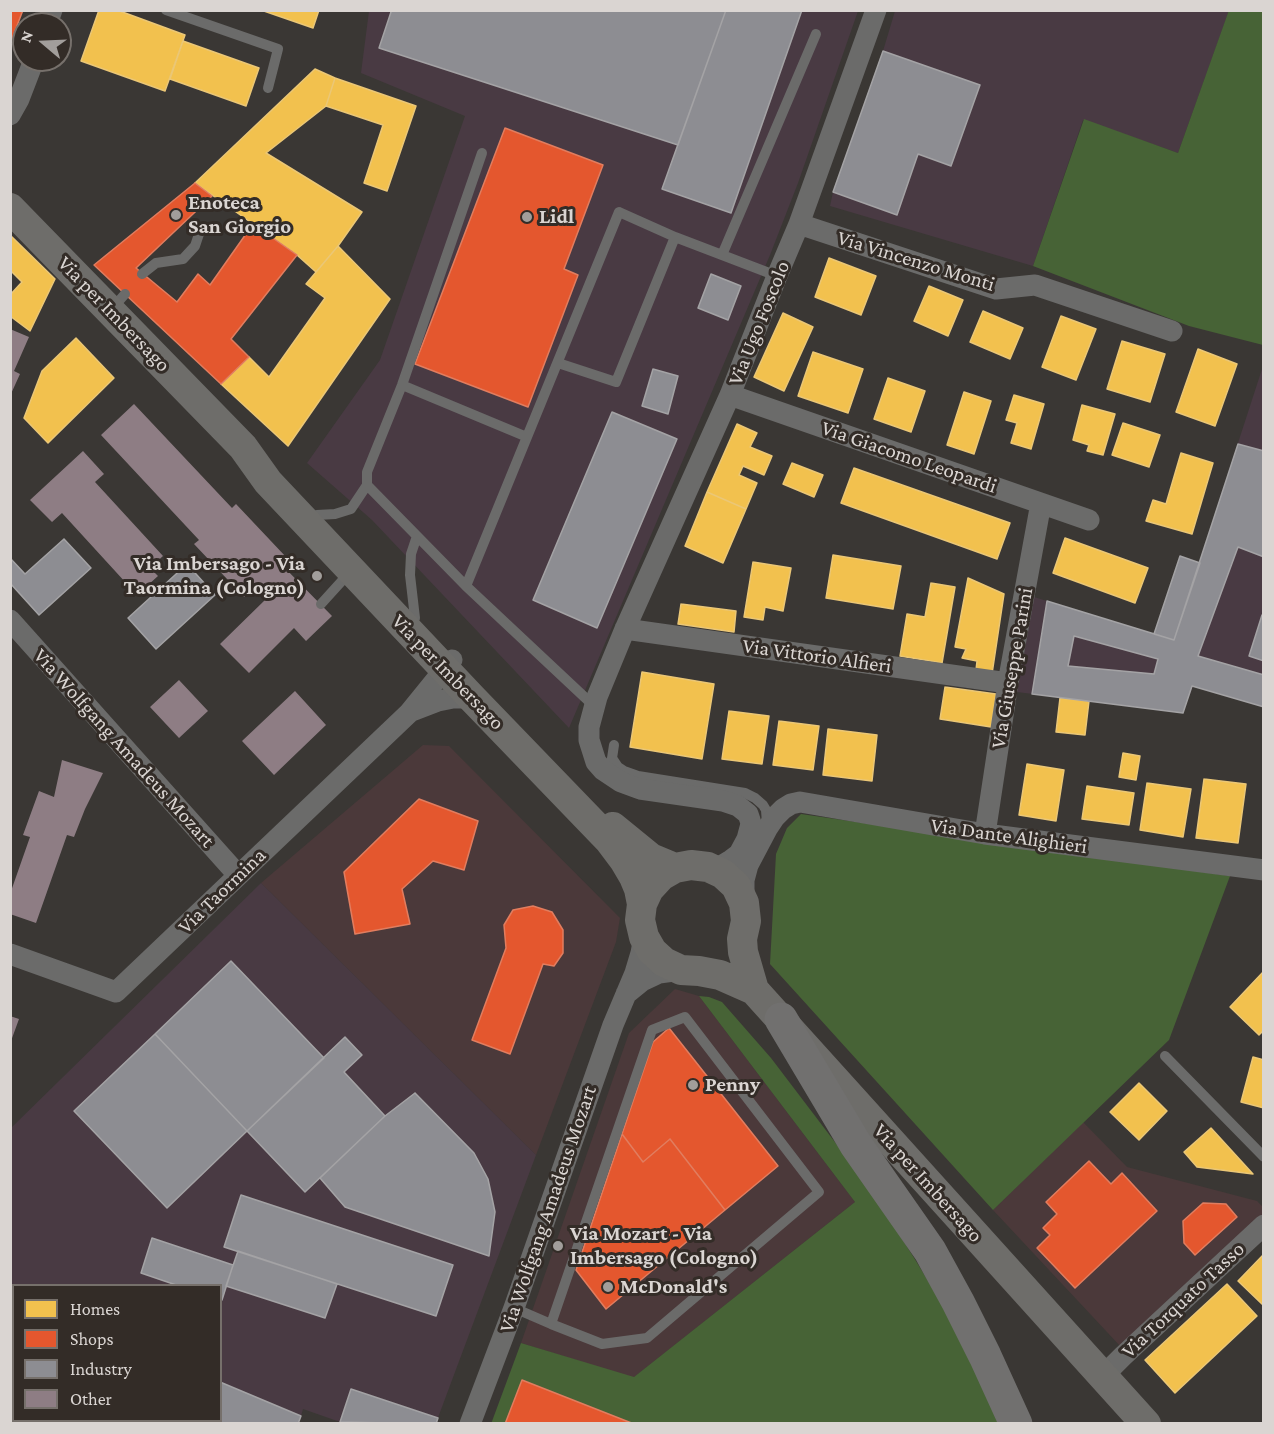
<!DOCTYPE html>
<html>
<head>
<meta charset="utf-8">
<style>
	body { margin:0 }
	#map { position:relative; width:1274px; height:1434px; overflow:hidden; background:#3a3734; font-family:"Crimson Pro",serif }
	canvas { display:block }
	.frame { position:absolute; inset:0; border:12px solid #dad5d2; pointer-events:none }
	.legend { position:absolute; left:12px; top:1284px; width:210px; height:138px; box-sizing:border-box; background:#332c27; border:2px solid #76706b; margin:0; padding:8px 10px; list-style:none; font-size:18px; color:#dad5d2 }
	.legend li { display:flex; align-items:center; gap:12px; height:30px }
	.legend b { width:30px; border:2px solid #76706b }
	.north { position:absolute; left:12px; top:12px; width:60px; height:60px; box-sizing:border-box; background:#332c27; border:2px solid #76706b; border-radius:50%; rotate:289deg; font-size:16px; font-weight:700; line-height:24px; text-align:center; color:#dad5d2 }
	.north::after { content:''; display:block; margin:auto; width:21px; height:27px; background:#a29e9b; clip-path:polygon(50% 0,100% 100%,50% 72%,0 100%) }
</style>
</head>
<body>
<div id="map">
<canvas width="1274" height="1434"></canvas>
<div class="frame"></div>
<ul class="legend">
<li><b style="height:16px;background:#f2c14e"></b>Homes</li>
<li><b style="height:16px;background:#e4572e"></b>Shops</li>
<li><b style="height:16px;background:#8d8d92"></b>Industry</li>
<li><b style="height:16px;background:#8e7d84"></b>Other</li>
</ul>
<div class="north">N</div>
</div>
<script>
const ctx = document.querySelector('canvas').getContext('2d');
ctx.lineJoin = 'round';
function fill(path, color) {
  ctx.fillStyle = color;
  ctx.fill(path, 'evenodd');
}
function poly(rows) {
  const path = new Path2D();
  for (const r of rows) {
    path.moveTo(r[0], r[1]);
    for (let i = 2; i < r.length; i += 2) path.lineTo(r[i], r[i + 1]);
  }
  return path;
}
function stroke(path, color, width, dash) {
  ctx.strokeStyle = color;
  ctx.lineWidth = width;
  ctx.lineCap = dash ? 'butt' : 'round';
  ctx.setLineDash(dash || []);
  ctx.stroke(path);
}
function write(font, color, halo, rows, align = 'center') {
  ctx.font = font + ' "Crimson Pro",serif';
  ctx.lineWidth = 6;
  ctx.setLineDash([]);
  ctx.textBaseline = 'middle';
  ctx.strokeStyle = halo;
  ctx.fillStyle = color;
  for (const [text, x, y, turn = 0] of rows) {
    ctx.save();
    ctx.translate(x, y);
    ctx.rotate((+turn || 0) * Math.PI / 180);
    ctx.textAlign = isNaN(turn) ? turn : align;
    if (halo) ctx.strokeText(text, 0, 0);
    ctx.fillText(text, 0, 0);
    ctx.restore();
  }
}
const commercial = poly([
	[423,745,449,746,620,918,616,942,536,1155,261,883],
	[675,989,699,996,855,1202,633,1378,521,1343,629,1033],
	[1083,1122,1127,1167,1257,1201,1263,1207,1264,1213,1121,1347,993,1210]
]);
const industrial = poly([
	[369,11,858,11,798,183,770,255,569,728,372,520,307,463,380,360,465,116,361,73],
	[895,11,1229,11,1178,153,1083,120,1033,266,830,206,833,192,883,51],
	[1263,366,1263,707,1193,686,1183,713,1017,692,1034,597,1174,640],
	[261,883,536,1155,436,1423,343,1423,303,1409,301,1416,211,1424,204,1421,220,1420,220,1286,14,1286,13,1353,11,1352,11,1128]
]);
const green = poly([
	[1229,10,1263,11,1263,345,1189,326,1033,266,1084,119,1178,153],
	[801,814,1230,876,1169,1040,993,1210,770,964,776,854,787,828],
	[699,996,709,997,722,1002,771,1058,869,1187,916,1261,954,1324,1001,1424,491,1424,521,1343,634,1377,855,1202],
	[10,1352,14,1353,14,1420,123,1421,122,1423,11,1423]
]);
const homes = poly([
	[99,10,117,10,185,35,165,91,81,61,99,10],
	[261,10,319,10,313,28,261,10],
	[183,41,259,68,246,106,170,79,183,41],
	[315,69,335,78,326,106,266,153,362,212,338,246,316,272,297,255,195,183,315,69],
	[335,78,416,106,387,191,364,183,383,125,326,106,335,78],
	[10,235,55,279,30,331,10,316,10,295,22,282,10,270,10,235],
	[338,246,390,299,288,446,221,384,249,357,269,377,325,298,306,284,338,246],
	[829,258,876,276,861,315,815,297,829,258],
	[929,286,963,300,948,336,914,321,929,286],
	[983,311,1023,328,1010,359,970,342,983,311],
	[783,313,813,327,784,391,754,377,783,313],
	[1061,316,1096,329,1076,380,1042,367,1061,316],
	[76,338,114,378,48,443,24,418,42,371,76,338],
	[1122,341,1165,354,1150,402,1107,389,1122,341],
	[1198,349,1237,364,1215,426,1176,412,1198,349],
	[813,352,863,369,848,413,798,396,813,352],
	[888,378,925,391,911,432,874,419,888,378],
	[964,392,991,401,974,454,947,445,964,392],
	[1014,395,1044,404,1031,449,1011,443,1017,423,1006,420,1014,395],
	[1082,405,1115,414,1103,455,1087,451,1089,445,1073,440,1082,405],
	[1123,423,1160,435,1149,467,1112,455,1123,423],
	[737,424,757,433,750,447,772,456,764,475,743,466,739,475,757,483,746,509,707,492,737,424],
	[1181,453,1213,463,1192,534,1146,521,1153,500,1166,504,1181,453],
	[792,463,823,475,814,497,783,484,792,463],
	[854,468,1010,523,997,559,841,503,854,468],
	[707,492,746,509,723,563,685,546,707,492],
	[1065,538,1148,568,1135,603,1053,573,1065,538],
	[833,555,901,566,893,609,826,598,833,555],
	[753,562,791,568,783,611,765,607,763,620,744,617,753,562],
	[968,578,1004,594,992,674,976,670,977,661,962,658,966,649,955,647,968,578],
	[931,583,955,587,942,663,900,656,907,614,925,617,931,583],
	[681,604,736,611,734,632,678,624,681,604],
	[642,672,714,684,702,759,630,747,642,672],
	[945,687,996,694,991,727,940,719,945,687],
	[1060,698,1089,701,1085,735,1056,732,1060,698],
	[729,711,769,716,762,764,722,759,729,711],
	[779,721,819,726,813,770,773,765,779,721],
	[828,729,877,735,872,781,823,775,828,729],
	[1123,753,1140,756,1136,780,1119,777,1123,753],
	[1027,764,1064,770,1056,821,1019,815,1027,764],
	[1204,779,1246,784,1238,843,1196,838,1204,779],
	[1147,783,1191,789,1183,837,1140,830,1147,783],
	[1087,786,1134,793,1129,825,1082,819,1087,786],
	[1264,971,1264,1030,1259,1035,1230,1007,1264,971],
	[1253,1057,1264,1060,1264,1108,1241,1102,1253,1057],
	[1139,1083,1167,1111,1139,1140,1110,1112,1139,1083],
	[1211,1128,1253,1174,1197,1167,1184,1152,1211,1128],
	[1264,1254,1264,1304,1263,1305,1238,1281,1264,1254],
	[1227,1284,1257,1316,1175,1393,1145,1360,1227,1284]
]);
const shops = poly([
	[10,10,23,10,10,44,10,10],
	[505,128,603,165,564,269,578,275,528,407,415,364,505,128],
	[195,183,212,196,136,268,177,302,198,274,210,285,253,224,297,255,231,339,249,357,221,384,94,265,195,183],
	[419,799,478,821,464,870,433,861,402,889,410,924,355,934,344,872,419,799],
	[533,906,552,912,563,930,563,953,554,966,543,964,510,1054,472,1040,506,948,504,925,513,910,533,906],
	[669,1028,778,1166,725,1210,670,1139,643,1162,622,1134,653,1042,669,1028],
	[622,1134,643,1162,670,1139,725,1210,606,1309,576,1270,622,1134],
	[1089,1161,1111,1184,1122,1173,1157,1211,1075,1288,1037,1248,1050,1235,1043,1228,1057,1214,1046,1202,1089,1161],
	[1203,1203,1226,1204,1237,1217,1195,1255,1184,1243,1183,1221,1203,1203],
	[522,1380,634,1424,505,1424,522,1380]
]);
const industry = poly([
	[388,10,726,10,678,145,379,48,391,12,388,10],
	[726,10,802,10,731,213,662,189,726,10],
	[883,51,980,85,951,166,918,154,897,215,833,192,883,51],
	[711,274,741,286,728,320,698,308,711,274],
	[653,369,678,376,668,414,642,406,653,369],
	[612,412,677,439,597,628,533,600,612,412],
	[1238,444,1264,451,1264,557,1238,547,1198,656,1264,675,1264,707,1192,686,1183,713,1032,694,1047,601,1174,640,1238,444],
	[1074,636,1158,659,1154,674,1068,666,1074,636],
	[64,539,91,568,39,615,10,583,10,558,25,574,64,539],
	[1180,556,1200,563,1174,640,1154,634,1180,556],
	[187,564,215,595,156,649,128,618,187,564],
	[1262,615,1264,615,1264,661,1249,656,1262,615],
	[231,961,324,1058,247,1131,155,1034,231,961],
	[155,1034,247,1131,167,1208,74,1111,155,1034],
	[345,1037,362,1055,344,1072,385,1116,305,1192,247,1131,345,1037],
	[415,1093,474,1153,488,1179,495,1212,489,1256,345,1207,320,1178,385,1116,415,1093],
	[241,1195,453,1265,436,1316,224,1247,241,1195],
	[152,1238,233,1265,222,1300,220,1299,220,1286,179,1286,141,1273,152,1238],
	[238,1251,337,1284,325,1318,226,1286,238,1251],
	[220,1382,301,1416,298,1424,211,1424,204,1420,220,1420,220,1382],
	[351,1389,438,1418,436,1424,340,1422,351,1389]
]);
const building = poly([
	[10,329,29,337,14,371,20,374,10,396],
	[134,404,232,508,236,504,286,557,280,563,332,616,306,641,294,628,249,673,220,644,266,599,254,588,244,597,194,544,199,540,101,435],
	[83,451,104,474,95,482,163,556,150,568,158,576,137,595,62,513,52,522,30,500],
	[179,680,208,711,179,738,150,707],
	[295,691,326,725,274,775,242,741],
	[62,760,103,773,85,809,74,837,67,835,36,923,10,914,10,894,30,837,23,835,39,791,54,797],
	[10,1016,19,1019,11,1041,10,1041]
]);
const lane = poly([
	[166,10,278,49,268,88],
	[722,255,816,34],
	[142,274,156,263,183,259,195,246,201,228],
	[111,310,125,294],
	[558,363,616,382,675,237],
	[402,385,527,437],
	[367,485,466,586,594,706],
	[317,515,335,514,351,509,367,485,367,472,402,385,482,153],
	[466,586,619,212,675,237,777,276],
	[321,604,350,572],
	[415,618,410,575,411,554,417,536],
	[612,758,618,767,624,771,638,776,745,793,755,798,763,805,766,810,767,823],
	[611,765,614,745],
	[1165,1056,1264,1157],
	[514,1308,551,1324,602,1344,647,1338,819,1192,685,1017,652,1030,551,1324]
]);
const street = poly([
	[47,24,52,10],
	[10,115,19,99,34,60],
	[799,224,996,289,1035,285,1172,331],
	[730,395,1089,520],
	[10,620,238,875],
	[625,629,1008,683],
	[412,711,438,701,453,698,472,698],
	[985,834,1008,683,1041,503],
	[708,867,721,866,731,860,739,854,747,839,751,824,750,820,748,814,738,806,723,801,640,789,621,782,603,770,596,762,589,740,589,727,597,697,625,629,730,395,777,276,799,224,876,10],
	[744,902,744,880,748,865,767,829,775,817,783,809,791,804,800,802,985,834,1264,870],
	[10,954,116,992,409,713,452,660],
	[626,994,642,981,659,973,681,970],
	[1103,1376,1123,1356,1264,1225],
	[470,1424,514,1308,613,1025,635,973,641,953,644,937]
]);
const secondary = poly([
	[10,208,243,447,268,482,472,698,609,840,624,860,634,877,639,889,642,904],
	[613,827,651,858,675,868],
	[754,990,743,952,742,939,746,921,744,903,736,886,723,874,708,867,691,865,675,868,661,876,649,889,642,904,640,920,644,937,652,951,664,962,681,970,699,971,720,975,754,990,1146,1424]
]);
const highway = poly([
	[781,1019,856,1145,930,1251,958,1302,985,1356,1016,1424]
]);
const markers = [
	[176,215,6,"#a29e9b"],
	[527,217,6,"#a29e9b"],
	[317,576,6,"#a29e9b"],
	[693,1085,6,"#a29e9b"],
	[558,1246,6,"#a29e9b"],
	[608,1287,6,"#a29e9b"]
];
const poiNames = [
	["Enoteca",188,203],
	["San Giorgio",188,227],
	["Lidl",539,217],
	["Via Imbersago - Via",305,564,"right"],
	["Taormina (Cologno)",305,588,"right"],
	["Penny",705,1085],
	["Via Mozart - Via",570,1234],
	["Imbersago (Cologno)",570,1258],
	["McDonald's",620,1287]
];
const streetNames = [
	["Via Vincenzo Monti",916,261,17],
	["Via per Imbersago",114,314,46],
	["Via Ugo Foscolo",759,323,-68],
	["Via Giacomo Leopardi",909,457,19],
	["Via Vittorio Alfieri",817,656,8],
	["Via Giuseppe Parini",1012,668,-80],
	["Via per Imbersago",448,672,46],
	["Via Wolfgang Amadeus Mozart",124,748,48],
	["Via Dante Alighieri",1009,836,8],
	["Via Taormina",222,891,-44],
	["Via per Imbersago",928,1183,48],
	["Via Wolfgang Amadeus Mozart",548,1209,-71],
	["Via Torquato Tasso",1183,1300,-43]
];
fill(commercial, '#4b393a');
fill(industrial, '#493a43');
fill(green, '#476336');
fill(homes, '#f2c14e');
stroke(homes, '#ebc776', 1.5);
fill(shops, '#e4572e');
stroke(shops, '#e17d5f', 1.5);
fill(industry, '#8d8d92');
stroke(industry, '#a4a3a5', 1.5);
fill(building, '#8e7d84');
stroke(lane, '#6b6b6a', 10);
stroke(street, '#6b6b6a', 21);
stroke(secondary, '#6e6d6a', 30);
stroke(highway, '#71706f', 33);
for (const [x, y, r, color] of markers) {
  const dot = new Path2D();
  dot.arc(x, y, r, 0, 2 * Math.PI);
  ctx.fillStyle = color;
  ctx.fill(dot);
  stroke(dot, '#332c27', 2);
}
write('bold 21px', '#dad5d2', '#332c27', poiNames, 'left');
write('21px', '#dad5d2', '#332c27', streetNames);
</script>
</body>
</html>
